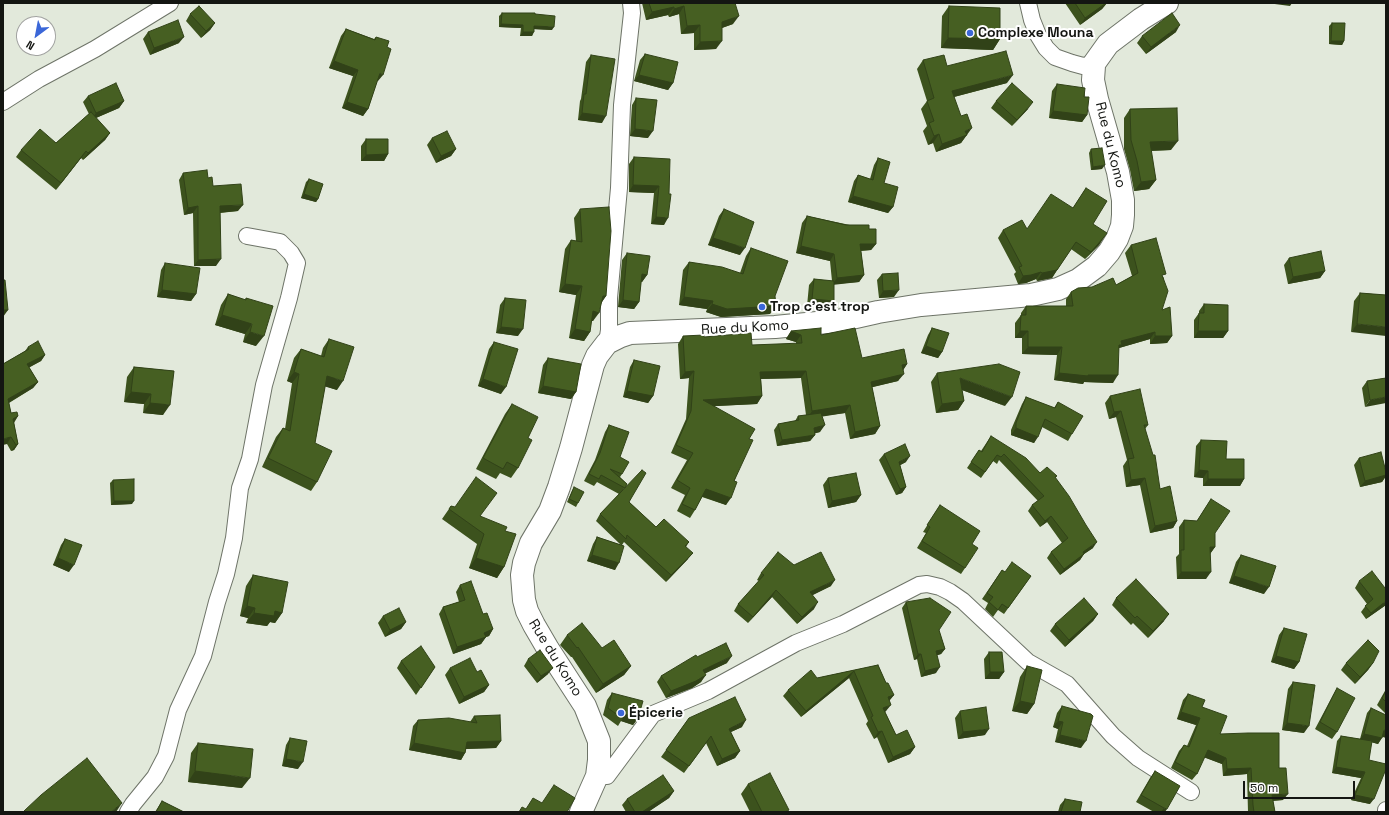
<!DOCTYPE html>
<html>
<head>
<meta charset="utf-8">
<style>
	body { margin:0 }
	#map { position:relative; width:1389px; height:815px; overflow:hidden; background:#e2e9db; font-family:"Space Grotesk",sans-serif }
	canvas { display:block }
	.frame { position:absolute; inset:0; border:4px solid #141612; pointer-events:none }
	.north { position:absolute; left:16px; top:16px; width:40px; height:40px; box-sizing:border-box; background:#fff; border:1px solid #a1a2a0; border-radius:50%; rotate:212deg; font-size:11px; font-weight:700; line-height:16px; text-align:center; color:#141612 }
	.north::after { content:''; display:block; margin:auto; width:14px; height:18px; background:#3b67d8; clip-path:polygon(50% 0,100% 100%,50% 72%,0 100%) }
	.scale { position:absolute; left:1243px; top:781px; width:112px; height:18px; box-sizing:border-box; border:2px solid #141612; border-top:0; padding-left:5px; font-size:12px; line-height:14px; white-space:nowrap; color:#141612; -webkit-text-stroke:3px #fff; paint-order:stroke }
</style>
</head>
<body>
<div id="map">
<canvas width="1389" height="815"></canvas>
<div class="frame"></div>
<div class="north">N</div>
<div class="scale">50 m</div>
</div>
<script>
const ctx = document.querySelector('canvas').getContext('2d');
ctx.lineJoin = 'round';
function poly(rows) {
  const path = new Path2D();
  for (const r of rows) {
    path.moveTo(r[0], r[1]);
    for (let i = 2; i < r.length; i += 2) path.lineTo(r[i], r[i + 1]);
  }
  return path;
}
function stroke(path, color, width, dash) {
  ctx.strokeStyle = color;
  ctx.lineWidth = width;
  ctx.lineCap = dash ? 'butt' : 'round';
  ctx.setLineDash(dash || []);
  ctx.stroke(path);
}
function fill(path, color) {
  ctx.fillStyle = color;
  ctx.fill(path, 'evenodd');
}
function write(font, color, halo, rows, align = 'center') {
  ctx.font = font + ' "Space Grotesk",sans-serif';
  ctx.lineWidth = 4;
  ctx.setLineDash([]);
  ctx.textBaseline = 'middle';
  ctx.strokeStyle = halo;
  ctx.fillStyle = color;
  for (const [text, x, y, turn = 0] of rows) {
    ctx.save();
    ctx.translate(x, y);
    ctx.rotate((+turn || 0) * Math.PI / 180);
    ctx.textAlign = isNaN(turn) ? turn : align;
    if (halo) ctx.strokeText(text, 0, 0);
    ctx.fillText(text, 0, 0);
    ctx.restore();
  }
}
const street = poly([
	[1028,3,1032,20,1038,35,1046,48,1055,57,1072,63,1083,66,1093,65],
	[3,102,39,79,95,49,170,3],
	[607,343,609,330,609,298,619,188,622,105,632,13,631,3],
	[597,776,607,776,653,714,708,691,796,643,843,624,919,585,927,584,940,587,950,592,963,601,1028,662,1067,684,1113,736,1138,758,1191,792],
	[128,812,133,804,155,777,166,756,178,710,203,656,217,602,226,574,234,538,240,488,250,459,264,385,289,298,297,263,291,253,280,242,247,236],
	[1386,812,1386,810]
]);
const secondary = poly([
	[581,812,597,776,599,760,599,741,585,706,548,649,534,625,527,611,524,600,522,575,524,563,531,543,550,511,559,487,571,448,593,365,597,356,607,343,621,336,630,333,775,327,838,321,878,312,921,305,1031,295,1058,289,1078,280,1097,266,1109,252,1117,239,1122,226,1123,215,1123,200,1118,172,1097,99,1093,80,1094,66,1093,65,1108,44,1141,19,1167,3]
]);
const wall = poly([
	[642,3,735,3,733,24,722,28,716,49,694,50,694,33,681,34,679,14,669,17,668,15,646,20],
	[1065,3,1107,3,1102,9,1080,25],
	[949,6,1000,39,993,50,941,48,942,16],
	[502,13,535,14,552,30,534,29,532,36,520,36,521,28,499,27,499,16],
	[190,14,215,23,210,30,201,38,186,21],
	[1332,23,1344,41,1342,45,1329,44,1329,26],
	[346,29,374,39,376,37,378,81,377,81,368,109,363,116,342,108,353,76,329,68,341,36],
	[148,32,179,43,150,55,143,39],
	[1176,32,1146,54,1137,43,1142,36],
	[645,54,673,83,668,90,634,81,640,60],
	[591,55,602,123,578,120,580,101,581,99,586,62],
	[923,60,947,66,1007,83,954,97,966,136,961,143,936,152,933,143,928,145,923,131,927,126,921,109,927,101,917,69],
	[1057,84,1084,97,1087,115,1082,122,1049,118,1052,91],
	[88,96,124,101,119,108,96,118,110,133,105,140,83,160,81,158,56,190,16,157,21,150,56,143,89,114,83,102],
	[636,98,648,138,630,136,632,105],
	[996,101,1028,109,1012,126,991,108],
	[1130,109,1171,150,1151,151,1156,180,1149,189,1134,191,1130,170,1124,149,1124,118],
	[432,138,456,149,451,156,436,163,427,145],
	[366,139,388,154,384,161,361,161,361,146],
	[1091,149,1102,169,1091,170,1089,153],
	[634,157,669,194,664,225,651,224,654,193,629,192,629,164],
	[878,158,884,183,893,207,888,213,848,202,854,181,858,175,870,179,874,165],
	[183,173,208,178,213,186,238,211,220,213,216,266,194,266,193,213,184,215,179,180],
	[309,179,318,199,316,202,301,198,306,182],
	[1086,188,1093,224,1104,237,1099,245,1085,259,1071,249,1052,278,1037,281,1036,279,1026,283,1018,284,1014,274,1016,272,998,238,1003,230,1027,229,1073,208],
	[580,209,606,296,601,303,593,321,591,321,590,332,584,341,569,338,576,295,559,292,565,249,571,240,576,241,574,218],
	[724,209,740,255,708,245,719,216],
	[807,216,869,229,876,244,871,250,861,251,864,275,859,282,834,284,834,301,829,308,807,306,809,285,814,279,832,281,830,261,796,253,802,223],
	[1131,245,1164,278,1162,310,1172,336,1167,343,1150,344,1150,339,1119,348,1113,383,1084,382,1083,384,1054,380,1057,355,1022,354,1022,338,1015,338,1015,323,1021,315,1021,313,1026,306,1066,306,1066,299,1071,292,1116,285,1132,276,1125,253],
	[751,248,775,296,770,314,721,317,706,312,707,309,679,305,683,270,689,262,740,273,746,256],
	[627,253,647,275,642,282,641,281,639,302,634,309,618,307,622,260],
	[1289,258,1325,271,1320,278,1288,284,1284,265],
	[165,263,196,294,191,301,157,297,161,270],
	[882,274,894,297,879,298,877,280],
	[1360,293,1386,295,1351,332,1354,301],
	[228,294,245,300,246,298,256,346,243,342,245,334,215,325,221,305],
	[505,298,518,336,496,333,500,305],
	[1204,304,1228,331,1223,338,1194,338,1194,320,1199,313,1199,311],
	[932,328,942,352,938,358,921,353,928,335],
	[791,331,821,335,862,358,907,364,903,370,898,381,872,387,880,426,875,434,850,439,845,413,822,416,820,432,815,433,815,435,810,441,777,446,774,430,778,424,795,421,798,416,806,415,801,378,761,379,762,396,757,404,714,406,749,439,726,505,702,497,695,510,690,518,677,511,685,495,671,488,687,460,671,453,686,419,689,378,680,379,678,344,683,336,704,337,752,345,796,344,796,342,786,339],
	[329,339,337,390,325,386,315,443,317,482,311,491,262,467,276,437,283,428,285,429,292,383,287,381,294,358,301,349,321,356,323,348],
	[494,342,501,394,478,386,489,349],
	[28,347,45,355,41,361,29,367,38,382,33,388,9,403,11,413,18,416,14,423,18,444,14,450,11,451,7,444,3,364,25,351],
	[548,358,576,392,571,399,538,393,543,365],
	[634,360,653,396,648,403,623,397,630,367],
	[134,367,174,371,163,415,143,413,144,404,124,402,127,377],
	[937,373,1005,406,962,390,964,401,958,410,936,413,931,382],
	[1386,378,1365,407,1362,388,1367,381],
	[1110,396,1148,425,1145,429,1160,489,1177,521,1173,528,1150,533,1140,485,1126,487,1123,466,1127,460,1116,417,1109,419,1105,403],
	[1026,397,1054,408,1058,402,1072,434,1068,441,1042,427,1034,443,1011,435,1011,430,1022,404],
	[512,404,528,438,518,468,511,478,500,473,496,479,476,469,505,414],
	[609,425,620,457,622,474,620,477,627,484,623,490,629,502,656,527,689,542,686,547,688,559,666,582,624,542,622,545,615,570,587,561,593,544,597,537,621,545,596,521,600,514,619,494,597,482,594,486,584,481,595,460,605,432],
	[991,436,1040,473,1057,476,1055,478,1093,548,1084,554,1080,560,1060,575,1047,558,1051,552,1062,543,1047,522,1040,527,1028,511,1032,505,1038,501,999,460,997,464,993,461,981,478,967,468,979,450,981,451],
	[1201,440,1226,459,1244,479,1240,486,1203,486,1203,478,1194,477,1196,446],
	[884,454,906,462,900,465,906,487,902,493,896,495,879,460],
	[1359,458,1386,472,1386,476,1382,482,1360,487,1354,465],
	[828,478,861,495,856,502,828,508,823,485],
	[113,480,132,504,111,505,110,483],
	[574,487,578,503,576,507,567,502,572,491],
	[1211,499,1215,533,1215,547,1210,554,1206,579,1177,579,1176,557,1179,554,1179,527,1184,520,1197,521],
	[940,505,972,544,965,568,961,574,917,548,926,533,923,532],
	[451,506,480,516,505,531,504,567,497,578,469,568,477,544,442,519],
	[65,539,69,572,53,565,61,545],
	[1241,555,1264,594,1229,583,1236,562],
	[1002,570,1005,572,1031,576,1004,614,998,610,993,617,985,609,988,603,982,599],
	[761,573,831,586,812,595,814,609,797,624,772,597,748,623,734,611,738,604,759,581,757,580],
	[253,575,282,613,275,623,270,622,267,626,246,623,248,618,240,616,246,586],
	[1359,581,1386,605,1366,619,1361,612,1367,604,1355,588],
	[460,585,483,614,493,629,489,636,486,637,481,644,453,654,439,614,443,607,459,602,456,592],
	[1116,598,1164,621,1148,638,1133,623,1131,625,1112,605],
	[906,602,939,630,945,649,941,654,937,655,936,673,921,677,917,659,914,660,902,608],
	[1098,614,1093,621,1065,647,1050,631,1055,624],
	[383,616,406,622,401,629,385,637,378,623],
	[1284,628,1299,662,1294,669,1271,662,1279,635],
	[567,635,631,666,624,675,596,693,572,657,571,657,560,645],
	[989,652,1004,672,999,679,985,679,984,659],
	[697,657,727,663,705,673,701,682,692,688,666,698,657,682,661,676],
	[528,659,548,674,537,683,524,666],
	[401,661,435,667,416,695,397,668],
	[1346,663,1373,663,1368,670,1355,684,1341,670],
	[878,665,886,683,894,695,889,701,886,711,885,712,896,735,915,747,910,754,888,763,877,737,874,739,866,724,868,721,849,678,801,717,783,696,788,690,817,678],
	[1027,666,1034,704,1027,714,1012,711,1020,677],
	[450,668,489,685,484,692,459,704,445,675],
	[1293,682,1304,733,1282,730,1288,689],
	[1337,688,1337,732,1332,739,1315,729,1333,695],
	[1386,689,1386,714,1377,705],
	[612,693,638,718,633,725,621,721,618,726,603,715,607,700],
	[1188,694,1202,707,1220,734,1279,768,1283,800,1273,801,1275,812,1248,812,1247,774,1223,776,1222,764,1204,757,1197,774,1192,780,1171,768,1179,751,1184,745,1187,746,1196,725,1177,719,1183,700],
	[1062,706,1081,748,1055,742,1058,729,1053,727,1057,713],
	[1371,708,1382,737,1378,744,1371,742,1369,760,1370,804,1351,800,1361,778,1332,773,1337,741,1341,736,1360,739,1367,713],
	[960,711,985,735,958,739,955,718],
	[474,716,501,741,496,748,466,749,465,753,461,760,409,750,413,726,418,720,470,722],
	[689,718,742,727,731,732,740,751,735,758,717,766,706,743,684,773,661,757],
	[290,738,298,769,282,766,286,745],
	[198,743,242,788,188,782,191,753],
	[1155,771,1165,812,1154,812,1136,802,1150,778],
	[748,784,787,812,750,812,741,794],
	[674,791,669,798,648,812,626,812,622,805,627,799],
	[1065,799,1080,812,1058,812,1060,805],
	[162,801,184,812,155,812]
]);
const shadedWall = poly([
	[1107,3,1102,9,1080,25,1085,18],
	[1267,3,1292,3,1290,6],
	[684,6,679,14,669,17,674,9],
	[674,7,668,15,646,20,652,12],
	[739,16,733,24,716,30,722,22],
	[215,23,210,30,201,38,206,31],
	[501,24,523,25,521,28,499,27],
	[700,25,694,33,681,34,687,26],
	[1180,25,1176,32,1146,54,1151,47],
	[534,26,554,27,552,30,532,29],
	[523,32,534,32,532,36,520,36],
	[184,37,179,43,150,55,154,48],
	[948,38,1000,39,993,50,941,48],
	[722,41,716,49,694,50,700,42],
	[1331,41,1344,41,1342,45,1329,44],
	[334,61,358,70,353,76,329,68],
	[380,73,383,75,378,81,375,80],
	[639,75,673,83,668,90,634,81],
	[1013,75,1007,83,946,99,952,91],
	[124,101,119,108,91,120,96,113],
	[347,102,368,109,363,116,342,108],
	[1033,102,1028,109,1012,126,1017,120],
	[1053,111,1087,115,1082,122,1049,118],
	[582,113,606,116,602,123,578,120],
	[972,128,961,143,936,152,942,144,965,131],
	[635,129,653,131,648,138,630,136],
	[110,133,105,140,83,160,88,153],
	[939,134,933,143,928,145,934,136],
	[1178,141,1171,150,1144,151,1150,142],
	[456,149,451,156,436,163,441,156],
	[86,151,81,158,56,190,61,183],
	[388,154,384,161,361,161,366,155],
	[1105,165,1102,169,1091,170,1093,167],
	[1156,180,1149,189,1134,191,1141,182],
	[633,185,659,186,654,193,629,192],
	[304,194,318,199,316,202,301,198],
	[853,196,893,207,888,213,848,202],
	[243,205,238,211,216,213,220,206],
	[198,206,193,213,184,215,188,208],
	[656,217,668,218,664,225,651,224],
	[1104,237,1099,245,1085,259,1091,252],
	[713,238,745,248,740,255,708,245],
	[860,244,876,244,871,250,855,251],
	[801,246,834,254,830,261,796,253],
	[221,259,216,266,194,266,198,260],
	[1057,270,1052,278,1037,281,1042,273],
	[1325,271,1320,278,1288,284,1293,277],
	[1041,272,1036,279,1026,283,1018,284,1023,276],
	[642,274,647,275,642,282,637,281],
	[864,275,859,282,832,285,837,278],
	[565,284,582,286,576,295,559,292],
	[162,290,196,294,191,301,157,297],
	[899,290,894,297,879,298,883,291],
	[603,296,606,296,600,305],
	[684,297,713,301,707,309,679,305],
	[812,299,834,301,829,308,807,306],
	[623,300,639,302,634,309,618,307],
	[712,304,776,306,770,314,721,317,706,312],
	[3,310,8,310,3,317],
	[593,311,599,313,593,321,587,320],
	[222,315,252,324,245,334,215,325],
	[1357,324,1386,327,1386,336,1351,332],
	[501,327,523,329,518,336,496,333],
	[575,329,590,332,584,341,569,338],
	[791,331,801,335,796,342,786,339],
	[1020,331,1028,331,1022,338,1015,338],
	[1198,331,1228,331,1223,338,1194,338],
	[250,332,264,336,256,346,243,342],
	[1155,332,1150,339,1119,348,1116,352,1113,353,1121,341],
	[1155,336,1172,336,1167,343,1150,344],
	[926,346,942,352,938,358,921,353],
	[1028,347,1062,347,1057,355,1022,354],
	[45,355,41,361,23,371,27,364],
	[907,364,902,372,902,365],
	[694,371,689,378,680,379,685,372],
	[806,371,801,378,755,379,760,372],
	[294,372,299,374,292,383,287,381],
	[1059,373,1088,375,1118,375,1113,383,1084,382,1083,384,1054,380],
	[904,374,898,381,865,389,871,382],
	[327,376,343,381,337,390,320,385],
	[960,378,1012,397,1005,406,954,387],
	[483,379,506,387,501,394,478,386],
	[38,382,33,388,3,406,8,399],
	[543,386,576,392,571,399,538,393],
	[627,391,653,396,648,403,623,397],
	[131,392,151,394,144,404,124,402],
	[762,396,757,404,698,407,703,400],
	[1386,397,1386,403,1365,407,1370,400],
	[964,401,958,410,936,413,942,404],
	[150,403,170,405,163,415,143,413],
	[850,405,845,413,807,419,812,411],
	[1121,411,1116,417,1109,419,1114,412],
	[18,416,13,423,13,419],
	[825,425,820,432,809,435,814,428],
	[880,426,875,434,850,439,855,432],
	[1016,428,1038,437,1034,443,1011,435],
	[815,435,810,441,777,446,782,440],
	[11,437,7,444,3,445,3,439],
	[18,444,14,450,11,451,16,445],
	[910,456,906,462,895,468,899,462],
	[1199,470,1208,471,1203,478,1194,477],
	[1386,475,1386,476,1382,482,1360,487,1365,481],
	[1145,478,1140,485,1126,487,1131,480],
	[1208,479,1244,479,1240,486,1203,486],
	[906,487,902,493,896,495,900,489],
	[706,489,731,498,726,505,701,496],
	[861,495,856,502,828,508,832,501],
	[114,501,134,501,132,504,111,505],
	[1051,516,1047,522,1040,527,1045,521],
	[1177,521,1173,528,1150,533,1155,526],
	[1097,542,1093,548,1084,554,1080,560,1060,575,1064,569,1083,552],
	[1210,547,1215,547,1210,554],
	[693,553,688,559,666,582,671,575],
	[592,555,619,563,615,570,587,561],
	[58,558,74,565,69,572,53,565],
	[476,558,504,567,497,578,469,568],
	[1181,572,1211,572,1206,579,1177,579],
	[1234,576,1269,587,1264,594,1229,583],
	[835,580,831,586,805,599,810,592],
	[776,590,772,597,748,623,753,617],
	[1386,601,1386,605,1366,619,1371,613],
	[818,602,814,609,797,624,802,617],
	[247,606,255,608,248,618,240,616],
	[275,611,282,613,275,623,270,622,267,626,246,623,254,613],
	[1098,614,1093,621,1065,647,1069,640],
	[1169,614,1164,621,1148,638,1153,631],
	[406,622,401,629,385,637,390,630],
	[493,629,489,636,480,639,484,633],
	[486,637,481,644,453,654,457,647],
	[945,649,941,654,932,657,936,651],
	[918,654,921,654,917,659,914,660],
	[732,656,727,663,698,677,703,670],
	[1276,656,1299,662,1294,669,1271,662],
	[1373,663,1368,670,1355,684,1360,677],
	[631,666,624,675,596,693,603,684],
	[940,667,936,673,921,677,925,671],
	[553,668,548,674,537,683,541,676],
	[854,671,849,678,801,717,806,711],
	[990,672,1004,672,999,679,985,679],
	[706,675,701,682,692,688,666,698,671,691],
	[489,685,484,692,459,704,464,697],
	[894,695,889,701,888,697],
	[1020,701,1034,704,1027,714,1012,711],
	[891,705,886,711,878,714,883,708],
	[1181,712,1200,718,1196,725,1177,719],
	[624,714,638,718,633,725,621,721,623,719],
	[746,720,742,727,724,735,729,729],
	[1058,721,1063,722,1058,729,1053,727],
	[1287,723,1309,726,1304,733,1282,730],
	[989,729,985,735,958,739,963,732],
	[1384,730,1386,731,1386,738,1380,736],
	[882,731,877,737,874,739,878,732],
	[1364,734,1382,738,1378,744,1360,739],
	[1060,735,1086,741,1081,748,1055,742],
	[501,741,496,748,462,749,467,742],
	[414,743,465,753,461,760,409,750],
	[915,747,910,754,888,763,893,757],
	[1208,750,1226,758,1222,764,1203,757],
	[740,751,735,758,717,766,722,759],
	[286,759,303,762,298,769,282,766],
	[1336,767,1365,772,1361,778,1332,773],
	[1251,768,1247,774,1223,776,1227,769],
	[195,771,250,778,242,788,188,782],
	[674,791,669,798,648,812,642,812],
	[1288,794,1283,800,1267,801,1272,795],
	[1355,795,1374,799,1370,804,1351,800],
	[122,803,116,812,111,812],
	[1164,808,1167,809,1165,812,1161,812]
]);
const building = poly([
	[649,3,735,3,739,16,722,22,722,41,700,42,700,25,687,26,684,6,674,9,674,7,652,12,649,3],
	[1075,3,1106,3,1085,18,1075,3],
	[199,6,215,23,206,31,190,14,199,6],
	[949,6,1000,8,1000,39,948,38,949,6],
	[502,13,535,13,535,14,555,16,554,27,534,26,534,32,523,32,523,25,501,24,502,13],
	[1172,13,1180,25,1151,47,1142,36,1172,13],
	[178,20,184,37,154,48,148,32,178,20],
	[1332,23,1345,23,1344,41,1331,41,1332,23],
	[346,29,375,40,376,37,389,41,387,47,391,49,383,75,380,73,368,109,347,102,358,70,334,61,346,29],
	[1006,51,1013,75,952,91,961,116,967,114,972,128,965,131,967,135,942,144,939,134,934,136,929,123,934,121,927,101,934,98,923,60,944,55,947,66,1006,51],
	[645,54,678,62,673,83,639,75,645,54],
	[591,55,615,59,606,116,582,113,584,94,586,94,591,55],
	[116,83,124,101,96,113,88,96,116,83],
	[1012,83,1033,102,1017,120,996,101,1012,83],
	[1057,84,1085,88,1084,97,1089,97,1087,115,1053,111,1057,84],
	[636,98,657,100,653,131,635,129,636,98],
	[1177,108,1178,141,1150,142,1156,180,1141,182,1137,161,1131,140,1130,109,1177,108],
	[91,112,110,133,88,153,86,151,61,183,21,150,40,129,56,143,91,112],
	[447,131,456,149,441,156,432,138,447,131],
	[366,139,388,139,388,154,366,155,366,139],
	[1102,148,1105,165,1093,167,1091,149,1102,148],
	[634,157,670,159,669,194,671,194,668,218,656,217,659,186,633,185,634,157],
	[878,158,890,162,884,183,898,187,893,207,853,196,858,175,873,180,878,158],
	[207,170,208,178,212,177,213,186,241,184,243,205,220,206,221,259,198,260,198,206,188,208,183,173,207,170],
	[309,179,323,184,318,199,304,194,309,179],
	[1086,188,1107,201,1093,224,1107,233,1104,237,1091,252,1076,242,1057,270,1042,273,1041,272,1031,275,1023,276,1019,267,1022,266,1003,230,1022,220,1027,229,1051,194,1073,208,1086,188],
	[609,207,611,231,606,296,603,296,599,313,593,311,590,332,575,329,582,286,565,284,571,240,582,242,580,209,609,207],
	[724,209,754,222,745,248,713,238,724,209],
	[807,216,846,225,869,225,869,229,876,229,876,244,860,244,864,275,837,278,834,254,801,246,807,216],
	[1156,238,1166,274,1162,275,1168,291,1162,310,1170,307,1172,336,1155,336,1155,332,1121,341,1122,345,1119,345,1118,375,1088,375,1088,376,1059,373,1062,347,1028,347,1028,331,1020,331,1021,315,1026,315,1026,306,1073,306,1071,292,1078,288,1092,287,1113,278,1116,285,1138,273,1131,245,1156,238],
	[751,248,788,261,775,296,776,306,727,309,712,304,713,301,684,297,689,262,722,267,743,274,751,248],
	[1321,251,1325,271,1293,277,1289,258,1321,251],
	[627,253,650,256,647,275,642,274,639,302,623,300,627,253],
	[165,263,200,268,196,294,162,290,165,263],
	[898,273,899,290,883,291,882,274,898,273],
	[814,279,834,281,834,301,812,299,814,279],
	[3,280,5,280,8,310,3,310,3,280],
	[1360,293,1386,295,1386,327,1357,324,1360,293],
	[228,294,246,300,246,298,273,306,264,336,250,332,252,324,222,315,228,294],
	[505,298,526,300,523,329,501,327,505,298],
	[1204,304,1228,305,1228,331,1198,331,1199,313,1204,313,1204,304],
	[821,328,821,335,855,328,862,358,904,349,907,364,902,365,904,374,871,382,880,426,855,432,850,405,812,411,806,371,760,372,762,396,703,400,755,429,749,439,753,440,734,481,737,482,731,498,706,489,695,510,682,504,690,488,677,480,693,453,676,445,691,411,694,371,685,372,683,336,704,335,704,337,751,333,752,345,802,343,801,335,791,331,821,328],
	[932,328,949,333,942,352,926,346,932,328],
	[329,339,354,347,343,381,327,376,315,443,332,451,317,482,268,458,283,428,290,431,299,374,294,372,301,349,324,357,329,339],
	[38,341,45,355,27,364,38,382,8,399,11,413,17,412,18,416,13,419,18,444,16,445,11,437,3,439,3,364,29,349,28,347,38,341],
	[494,342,518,349,506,387,483,379,494,342],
	[548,358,581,364,576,392,543,386,548,358],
	[634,360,660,366,653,396,627,391,634,360],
	[999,364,1020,372,1012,397,960,378,964,401,942,404,937,373,999,364],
	[134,367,174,371,170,405,150,403,151,394,131,392,134,367],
	[1386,378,1386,397,1370,400,1367,381,1386,378],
	[1140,389,1148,425,1144,425,1153,455,1155,455,1160,489,1170,486,1177,521,1155,526,1145,478,1131,480,1128,459,1134,458,1121,411,1114,412,1110,396,1140,389],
	[1026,397,1055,408,1058,402,1083,416,1072,434,1045,419,1038,437,1016,428,1016,423,1026,397],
	[512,404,538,417,528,438,532,440,518,468,507,462,503,469,483,458,512,404],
	[821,413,825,425,814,428,815,435,782,440,778,424,799,420,798,416,821,413],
	[609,425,629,432,620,457,629,462,622,474,610,469,627,484,625,488,601,475,599,479,589,474,600,453,609,425],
	[991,436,1026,458,1040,473,1047,467,1057,476,1055,477,1069,496,1086,525,1097,542,1083,552,1084,554,1064,569,1051,552,1068,538,1051,516,1045,521,1032,505,1044,496,1004,454,1001,457,997,455,985,472,971,462,979,450,982,452,991,436],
	[1201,440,1227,441,1226,459,1244,459,1244,479,1208,479,1208,471,1199,470,1201,440],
	[905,444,910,456,899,462,906,487,900,489,884,454,905,444],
	[1381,452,1386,472,1386,475,1365,481,1359,458,1381,452],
	[642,470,646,473,629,502,656,527,664,519,689,542,685,546,693,553,671,575,627,535,626,539,600,514,642,470],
	[856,473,861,495,832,501,828,478,856,473],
	[476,477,497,493,480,516,507,527,505,531,516,534,504,567,476,558,484,534,449,509,451,506,455,507,476,477],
	[134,479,134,501,114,501,113,480,134,479],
	[574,487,584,492,578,503,569,499,574,487],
	[1211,499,1230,511,1215,533,1215,547,1210,547,1211,572,1181,572,1181,550,1184,550,1184,520,1197,521,1211,499],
	[940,505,980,531,972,544,978,548,965,568,922,541,930,527,927,525,940,505],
	[597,537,624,546,619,563,592,555,597,537],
	[65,539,82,545,74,565,58,558,65,539],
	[778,552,794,565,821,552,835,580,810,592,818,602,802,617,776,590,753,617,738,604,764,575,761,573,778,552],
	[1241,555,1276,566,1269,587,1234,576,1241,555],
	[1012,562,1031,576,1008,608,1002,604,998,610,989,602,993,597,987,593,1002,570,1005,572,1012,562],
	[1372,571,1385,588,1386,587,1386,601,1371,613,1365,606,1373,599,1359,581,1372,571],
	[253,575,288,582,282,613,275,611,274,616,254,613,255,608,247,606,253,575],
	[1136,579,1169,614,1153,631,1137,616,1135,618,1116,598,1136,579],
	[471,581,483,614,487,613,493,629,484,633,486,637,457,647,443,607,465,600,460,585,471,581],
	[930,598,951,612,939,630,945,649,936,651,940,667,925,671,921,654,918,654,906,602,930,598],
	[1084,598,1098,614,1069,640,1055,624,1084,598],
	[399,608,406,622,390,630,383,616,399,608],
	[582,623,602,648,614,640,631,666,603,684,578,647,577,648,567,635,582,623],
	[1284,628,1307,634,1299,662,1276,656,1284,628],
	[1368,640,1379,651,1373,663,1360,677,1346,663,1368,640],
	[726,643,732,656,703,670,706,675,696,681,671,691,661,676,696,655,697,657,726,643],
	[421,646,435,667,421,688,401,661,421,646],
	[540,650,553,668,541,676,528,659,540,650],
	[989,652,1002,652,1004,672,990,672,989,652],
	[470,658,477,672,481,670,489,685,464,697,450,668,470,658],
	[878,665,886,683,888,683,894,695,888,697,891,705,883,708,896,735,907,730,915,747,893,757,882,731,878,732,871,717,873,716,854,671,806,711,788,690,811,670,817,678,878,665],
	[1027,666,1042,670,1034,704,1020,701,1027,666],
	[1293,682,1315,685,1309,726,1287,723,1293,682],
	[1337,688,1355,698,1337,732,1320,722,1337,688],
	[1386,691,1386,702,1382,698,1386,691],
	[612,693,643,701,638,718,624,714,623,719,608,708,612,693],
	[1188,694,1205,700,1202,707,1227,716,1220,734,1248,733,1279,733,1279,768,1286,768,1288,794,1272,795,1275,812,1254,812,1253,805,1251,768,1227,769,1226,758,1208,750,1197,774,1175,762,1184,745,1189,747,1200,718,1181,712,1188,694],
	[735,697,746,720,729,729,740,751,722,759,711,736,689,766,666,750,689,718,735,697],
	[1062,706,1091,714,1093,716,1086,741,1060,735,1063,722,1058,721,1062,706],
	[986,707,989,729,963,732,960,711,986,707],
	[1371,708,1386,715,1386,731,1384,730,1382,738,1364,734,1371,708],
	[500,715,501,741,467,742,465,753,414,743,418,720,449,718,477,723,474,716,500,715],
	[1341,736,1372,741,1369,760,1386,764,1386,769,1374,799,1355,795,1365,772,1336,767,1341,736],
	[290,738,307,741,303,762,286,759,290,738],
	[198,743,253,749,250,778,195,771,198,743],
	[87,758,122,803,111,812,24,812,24,811,41,795,87,758],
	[1155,771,1180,786,1167,809,1164,808,1141,795,1155,771],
	[770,773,789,810,785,812,762,812,748,784,770,773],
	[663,775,674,791,642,812,635,812,627,799,663,775],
	[554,785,575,798,567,812,519,812,522,807,526,809,533,798,542,803,554,785],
	[1065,799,1082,802,1080,812,1061,812,1065,799],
	[162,801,184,812,156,812,162,801]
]);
const markers = [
	[970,33,4,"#3b67d8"],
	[762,307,4,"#3b67d8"],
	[621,713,4,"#3b67d8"]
];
const poiNames = [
	["Complexe Mouna",978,33],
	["Trop c'est trop",770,307],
	["Épicerie",629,713]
];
const streetNames = [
	["Rue du Komo",1110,145,76],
	["Rue du Komo",745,328,-3],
	["Rue du Komo",555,658,58]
];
stroke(street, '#6e7468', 18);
stroke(secondary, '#6e7468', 24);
stroke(street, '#fff', 16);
stroke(secondary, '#fff', 22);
fill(wall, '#3c521d');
fill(shadedWall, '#314218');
fill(building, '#465f22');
stroke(building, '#314218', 1);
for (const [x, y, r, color] of markers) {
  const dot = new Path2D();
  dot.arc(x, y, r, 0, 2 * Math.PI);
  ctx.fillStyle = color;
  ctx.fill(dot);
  stroke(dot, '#fff', 1.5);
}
write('bold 14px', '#141612', '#fff', poiNames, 'left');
write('14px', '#141612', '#fff', streetNames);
</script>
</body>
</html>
